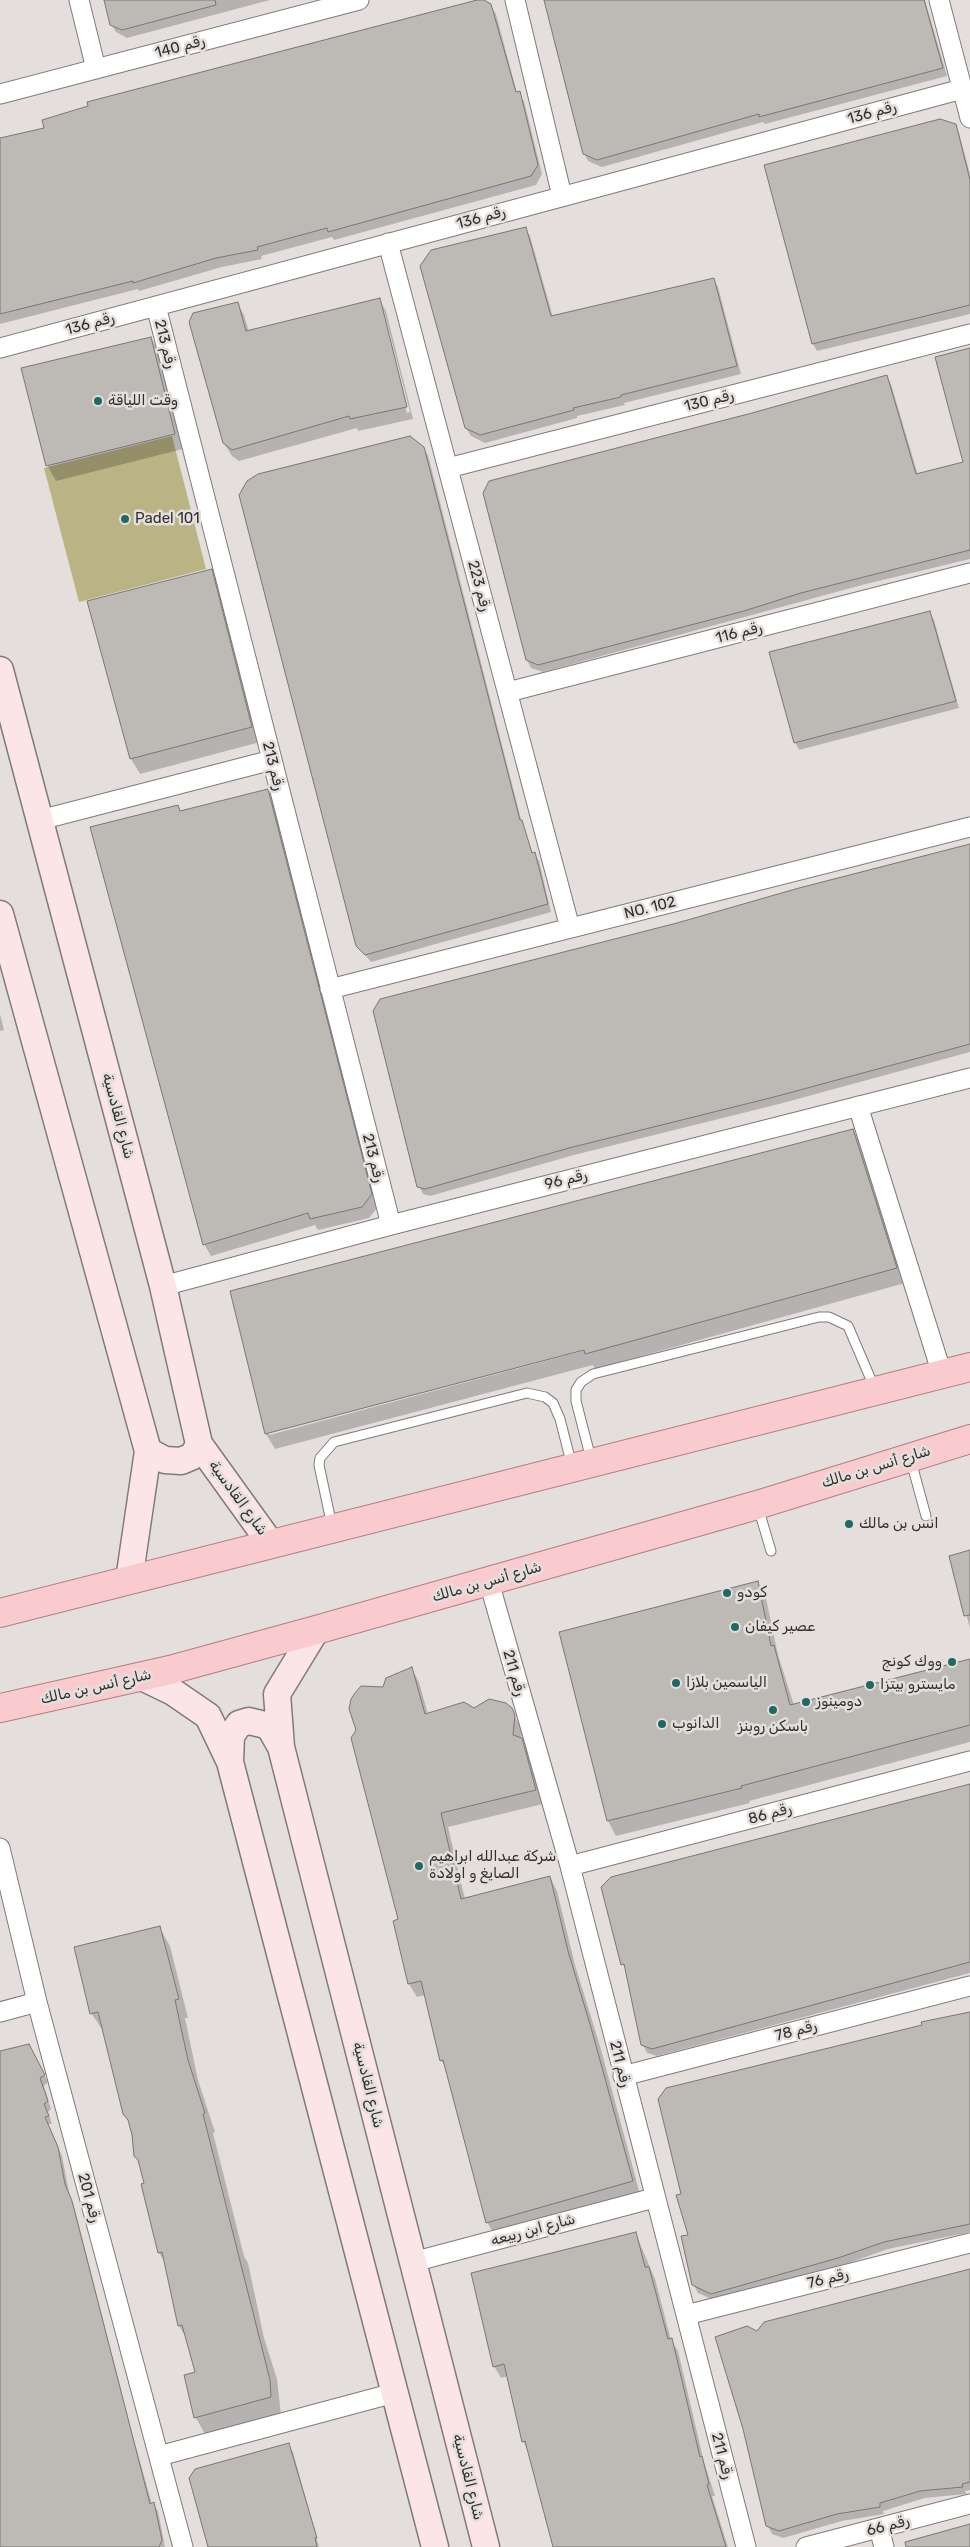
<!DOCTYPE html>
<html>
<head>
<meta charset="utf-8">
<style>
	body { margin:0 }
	canvas { display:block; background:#e4dfdd }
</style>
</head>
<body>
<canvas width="970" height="2547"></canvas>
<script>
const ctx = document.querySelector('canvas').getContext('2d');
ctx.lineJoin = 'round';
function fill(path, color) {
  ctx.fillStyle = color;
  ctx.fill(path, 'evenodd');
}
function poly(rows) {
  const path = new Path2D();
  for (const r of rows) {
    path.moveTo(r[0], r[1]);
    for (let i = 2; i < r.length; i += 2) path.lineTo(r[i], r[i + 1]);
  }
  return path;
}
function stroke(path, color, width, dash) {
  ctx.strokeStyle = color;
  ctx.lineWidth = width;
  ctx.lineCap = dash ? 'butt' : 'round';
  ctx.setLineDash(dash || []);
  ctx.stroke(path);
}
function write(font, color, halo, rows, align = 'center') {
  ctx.font = font + ' Rubik,"Noto Naskh Arabic",sans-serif';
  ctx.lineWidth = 5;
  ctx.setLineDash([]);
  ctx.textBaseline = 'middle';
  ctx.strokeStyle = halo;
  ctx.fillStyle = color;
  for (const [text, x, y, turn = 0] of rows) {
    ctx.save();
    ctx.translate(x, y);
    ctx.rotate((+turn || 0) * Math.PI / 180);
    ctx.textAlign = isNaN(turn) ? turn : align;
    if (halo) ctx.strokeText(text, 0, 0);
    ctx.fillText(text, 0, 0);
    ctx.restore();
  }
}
const green = poly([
	[172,436,206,569,79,602,44,468]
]);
const shadow = poly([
	[105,0,270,0,127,38,116,32,111,24],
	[481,0,490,5,496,14,517,93,524,101,542,174,536,185,334,240,332,237,261,256,262,259,222,267,139,291,138,289,0,324,0,140,45,128],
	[545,0,925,0,947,76,765,124,763,122,602,167,588,161,584,153],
	[955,125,959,133,970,174,970,314,817,351,813,344,766,166],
	[525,228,530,236,553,317,713,279,718,287,741,374,624,403,625,405,577,416,577,418,485,443,471,436,466,428],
	[379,299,386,311,413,419,358,431,357,428,239,461,232,456,224,443,237,303,244,315,249,332],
	[381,311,384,311,410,412,407,413],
	[151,338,160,354,183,449,56,481,47,465],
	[970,349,970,559,862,585,543,672,531,668,527,660,752,415,887,377,891,384,918,475,965,463],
	[423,447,428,455,522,823,533,854,539,861,551,912,371,962,357,945],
	[211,571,220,586,260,742,140,774,131,759],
	[929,612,934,620,959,708,799,750,795,742],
	[267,791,274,803,378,1207,369,1218,318,1230,315,1225,211,1256,204,1244,177,806,181,812],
	[970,845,970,1052,779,1104,574,1155,430,1196,423,1194,419,1186,677,925],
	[0,1014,4,1030,0,1031],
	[853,1130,861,1145,905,1283,595,1369,593,1365,275,1449,266,1434,232,1292],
	[590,1347,590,1349,269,1435,269,1432],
	[970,1551,970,1628,950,1557],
	[757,1583,766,1598,778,1655,794,1705,970,1660,970,1742,749,1801,750,1803,616,1836,608,1821],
	[412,1669,419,1682,428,1714,511,1709,522,1730,521,1740,529,1753,543,1804,448,1827,465,1899,550,1877,557,1891,575,1965,600,2046,640,2194,495,2236,487,2222,447,2070,441,2060,426,1995,417,1997,409,1984,400,1920,384,1688],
	[970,1785,970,1973,657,2056,647,2053,643,2045,627,1972,623,1964,602,1888,612,1879],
	[159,1927,170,1946,188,2018,185,2018,198,2080,215,2132,213,2133,244,2256,248,2263,264,2338,277,2379,281,2415,206,2436,196,2418,185,2376,196,2373,187,2339,179,2326,166,2264,159,2253,146,2184,141,2167,135,2156,131,2126,124,2113,104,2032,91,2013],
	[970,2012,970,2232,888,2249,843,2265,716,2301,698,2293,694,2285,689,2236,683,2195,924,2026,923,2023],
	[33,2053,48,2082,44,2086,51,2109,48,2112,52,2124,48,2124,62,2156,69,2192,75,2210,130,2426,152,2504,158,2511,165,2547,0,2547,0,2056],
	[636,2234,655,2279,671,2340,678,2351,704,2462,715,2496,712,2496,728,2547,554,2547,529,2453,523,2441,508,2376,501,2378,494,2366],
	[970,2270,970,2490,965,2491,966,2494,925,2498,883,2511,884,2514,842,2521,783,2538,772,2534,768,2526,758,2333,765,2323],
	[288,2444,293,2452,319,2547,209,2547]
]);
const building = poly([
	[104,0,215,0,216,5,122,30,110,25,104,0],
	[477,0,484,0,491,4,516,92,520,91,538,165,531,176,328,232,327,228,257,247,258,250,216,258,133,283,133,281,0,314,0,138,44,128,42,120,88,106,87,102,477,0],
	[544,0,924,0,943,68,759,117,759,114,597,160,583,154,544,0],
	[940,119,956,124,970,180,970,305,812,344,764,165,940,119],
	[526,227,551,316,714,278,737,366,621,395,621,397,573,408,574,410,480,435,465,428,420,266,431,250,526,227],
	[380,298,407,407,350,419,349,416,232,450,223,443,189,322,193,313,238,302,246,331,380,298],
	[151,337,175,434,46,466,21,368,151,337],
	[970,348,970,550,801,593,744,611,538,665,526,660,483,493,489,481,752,413,887,375,916,474,963,462,935,357,970,348],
	[410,436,424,447,520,820,522,820,532,853,535,852,548,904,365,955,356,946,239,495,247,481,258,474,410,436],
	[212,569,252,727,130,759,87,601,212,569],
	[930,611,956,701,794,743,769,652,930,611],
	[268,789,372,1194,362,1207,310,1219,308,1213,203,1245,90,827,178,805,180,811,268,789],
	[970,844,970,1044,774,1097,569,1148,425,1189,417,1187,373,1011,380,999,677,923,799,888,970,844],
	[853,1129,897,1268,585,1354,584,1350,265,1434,230,1291,853,1129],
	[970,1550,970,1615,964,1616,949,1556,970,1550],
	[758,1581,771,1646,774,1645,790,1705,970,1659,970,1725,741,1786,742,1788,607,1821,559,1632,758,1581],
	[412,1667,425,1714,464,1702,474,1708,489,1699,506,1703,512,1708,515,1715,513,1735,522,1738,536,1790,441,1813,461,1899,550,1876,568,1951,592,2031,633,2181,486,2223,443,2060,440,2061,421,1981,408,1984,393,1921,398,1919,351,1738,356,1730,349,1709,351,1699,355,1693,361,1686,383,1687,386,1678,412,1667],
	[970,1784,970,1962,652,2049,641,2045,624,1964,621,1965,601,1887,611,1877,970,1784],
	[160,1926,179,1999,175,2000,188,2060,205,2113,203,2114,270,2380,271,2397,194,2418,184,2375,195,2372,182,2325,178,2326,162,2252,158,2253,141,2184,144,2183,138,2160,134,2156,132,2135,128,2120,123,2114,98,2012,90,2014,74,1947,160,1926],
	[970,2012,970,2224,884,2242,838,2258,711,2294,692,2285,681,2236,688,2235,676,2195,681,2194,658,2099,666,2088,922,2025,921,2022,970,2012],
	[29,2044,45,2075,40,2078,48,2101,44,2104,49,2116,45,2117,58,2147,65,2184,72,2201,150,2504,154,2502,162,2540,159,2547,0,2547,0,2051,29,2044],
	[636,2232,645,2267,649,2267,668,2339,672,2338,700,2457,702,2456,709,2484,707,2485,726,2547,553,2547,525,2441,522,2442,504,2364,493,2367,471,2273,636,2232],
	[970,2269,970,2482,962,2484,963,2487,920,2491,880,2503,880,2507,837,2514,779,2531,766,2526,743,2429,715,2337,747,2326,757,2331,764,2322,970,2269],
	[289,2443,317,2538,315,2538,317,2547,208,2547,189,2478,195,2469,289,2443],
	[970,2524,970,2547,906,2547,905,2542,970,2524]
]);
const lane = poly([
	[591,1459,576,1401,576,1390,581,1382,593,1374,819,1317,829,1317,848,1326,875,1389],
	[911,1461,926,1516],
	[758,1507,771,1551],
	[332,1526,319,1465,320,1458,334,1442,527,1393,545,1397,553,1403,560,1419,572,1466]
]);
const street = poly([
	[79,0,96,69],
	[515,0,562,196],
	[939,0,970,118],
	[0,94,359,0],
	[388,243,570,928],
	[156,306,391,1225],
	[0,348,962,89],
	[448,468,970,334],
	[508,692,970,573],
	[40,820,272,760],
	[330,989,970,827],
	[858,1106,942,1374],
	[163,1286,391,1225,970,1078],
	[489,1582,570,1866,746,2547],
	[0,1848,37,2002,183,2547],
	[570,1866,970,1761],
	[0,2012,37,2002],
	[623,2076,970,1986],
	[413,2262,654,2198],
	[686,2315,970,2243],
	[159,2456,394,2393],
	[879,2528,884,2547],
	[806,2547,970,2504]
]);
const secondary = poly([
	[0,670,163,1286,199,1444,271,1544],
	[0,914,148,1451,129,1580],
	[148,1451,165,1460,181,1461,193,1456,199,1444],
	[316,1630,277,1694,281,1747,486,2547],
	[142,1677,173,1692,208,1716,230,1762,435,2547],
	[230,1762,231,1736,239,1724,249,1721,269,1726,281,1747]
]);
const primary = poly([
	[0,1613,970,1367],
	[0,1708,170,1670,316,1630,757,1505,970,1439]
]);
const markers = [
	[98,401,5,"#1e6963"],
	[125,519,5,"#1e6963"],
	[849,1524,5,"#1e6963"],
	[727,1593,5,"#1e6963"],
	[735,1627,5,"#1e6963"],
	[952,1662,5,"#1e6963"],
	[676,1683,5,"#1e6963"],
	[870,1685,5,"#1e6963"],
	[806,1702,5,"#1e6963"],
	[773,1710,5,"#1e6963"],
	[662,1724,5,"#1e6963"],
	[419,1866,5,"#1e6963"]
];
const streetNames = [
	["رقم 140",180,47,-15],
	["رقم 136",872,113,-15],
	["رقم 136",481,218,-15],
	["رقم 136",90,324,-15],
	["رقم 213",165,344,76],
	["رقم 130",709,401,-14],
	["رقم 223",479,586,75],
	["رقم 116",739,633,-14],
	["رقم 213",273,766,76],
	["NO. 102",650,908,-14],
	["شارع القادسية",118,1116,75],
	["رقم 213",373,1158,76],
	["رقم 96",566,1180,-14],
	["شارع أنس بن مالك",876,1467,-17],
	["شارع القادسية",238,1498,54],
	["شارع أنس بن مالك",487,1582,-16],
	["رقم 211",514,1673,74],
	["شارع أنس بن مالك",96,1687,-13],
	["رقم 86",770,1814,-15],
	["رقم 78",796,2031,-15],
	["رقم 211",620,2064,76],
	["شارع القادسية",368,2085,76],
	["رقم 201",89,2198,75],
	["شارع ابن ربيعه",533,2230,-15],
	["رقم 76",828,2279,-14],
	["رقم 211",722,2456,75],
	["شارع القادسية",468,2477,76],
	["رقم 66",888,2526,-15]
];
const poiNames = [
	["وقت اللياقة",108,401],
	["Padel 101",135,519],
	["انس بن مالك",859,1524],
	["كودو",737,1593],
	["عصير كيفان",745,1627],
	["ووك كونج",942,1662,"right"],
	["الياسمين بلازا",686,1683],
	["مايسترو بيتزا",880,1685],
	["دومينوز",816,1702],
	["الدانوب",672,1724],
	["باسكن روبنز",773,1727,"center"],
	["شركة عبدالله ابراهيم",429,1857],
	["الصايغ و اولادة",429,1874]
];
fill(green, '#bab384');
fill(shadow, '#0003');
fill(building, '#bdbab6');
stroke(building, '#797773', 1);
stroke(lane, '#807b7a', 11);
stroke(street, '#807b7a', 21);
stroke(secondary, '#807b7a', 29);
stroke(primary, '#b17e82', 30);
stroke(lane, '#fff', 9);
stroke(street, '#fff', 19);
stroke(secondary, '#fce5e7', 26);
stroke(primary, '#facbce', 28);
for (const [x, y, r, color] of markers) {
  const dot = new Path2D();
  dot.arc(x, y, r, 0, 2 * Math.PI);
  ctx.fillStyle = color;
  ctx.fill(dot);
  stroke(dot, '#e4dfdd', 2);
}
write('15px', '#32302f', '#e4dfdd', streetNames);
write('15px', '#32302f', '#e4dfdd', poiNames, 'left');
</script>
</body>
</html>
